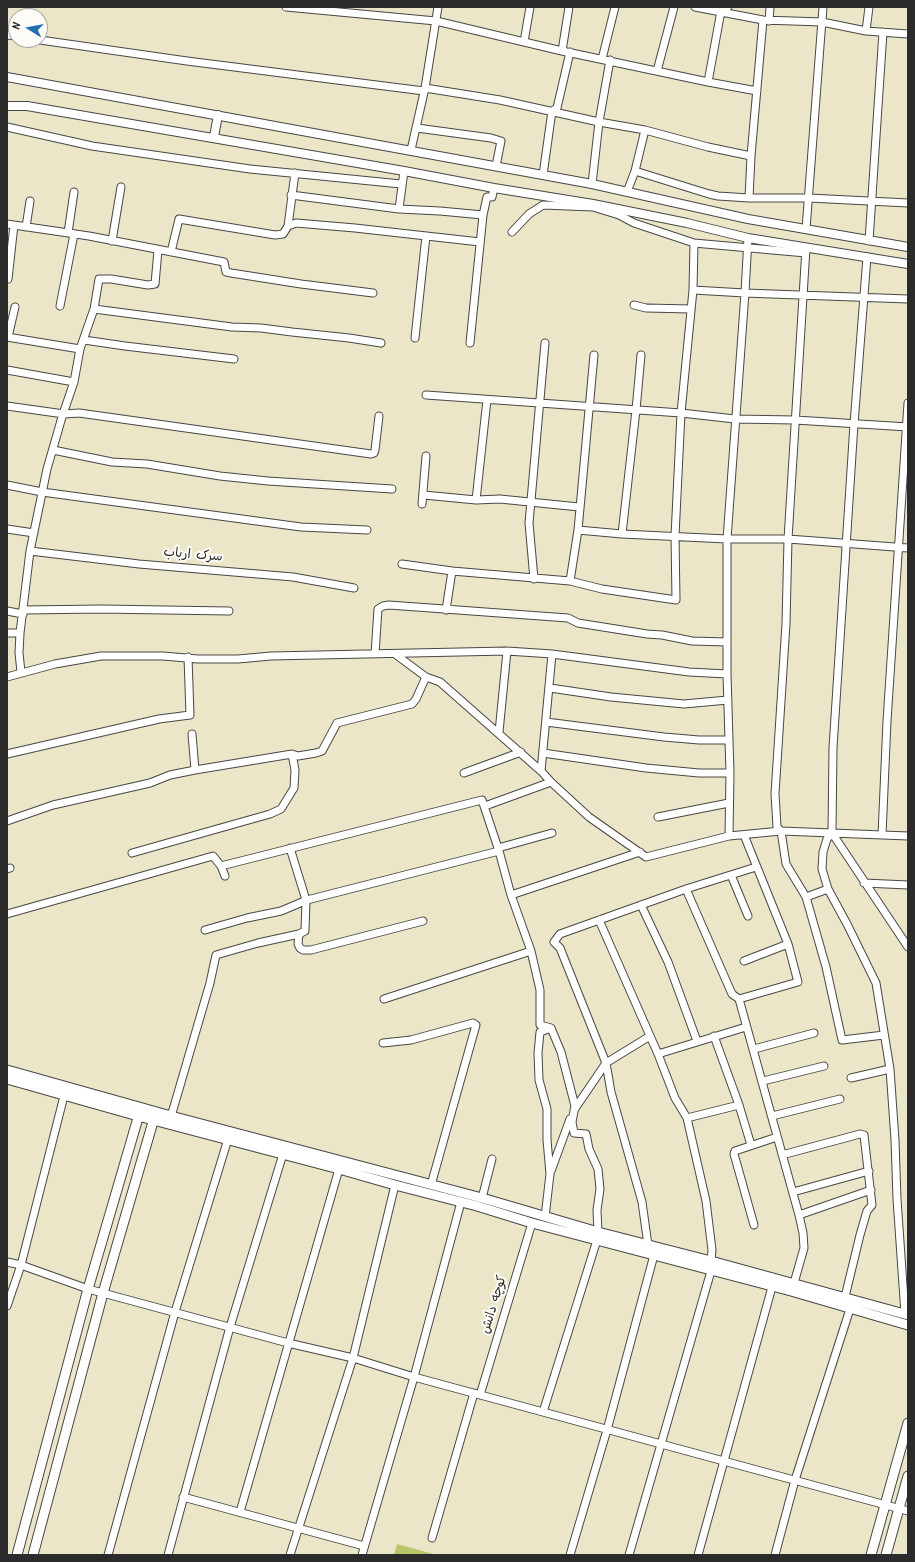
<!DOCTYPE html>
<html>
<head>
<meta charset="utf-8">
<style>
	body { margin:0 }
	#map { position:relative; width:915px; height:1562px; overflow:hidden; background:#ece6c9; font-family:Kalam,sans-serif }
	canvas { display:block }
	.frame { position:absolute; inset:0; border:8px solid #2b2b2b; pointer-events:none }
	.north { position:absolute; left:8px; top:8px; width:40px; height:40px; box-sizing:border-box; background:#fdfcf7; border:1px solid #a9a8a5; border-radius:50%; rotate:281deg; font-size:11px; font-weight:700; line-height:16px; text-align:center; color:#2b2b2b }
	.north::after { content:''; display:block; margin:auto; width:14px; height:18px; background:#1f6fb2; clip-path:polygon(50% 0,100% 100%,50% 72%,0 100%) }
</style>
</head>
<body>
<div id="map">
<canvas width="915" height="1562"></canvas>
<div class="frame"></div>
<div class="north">N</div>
</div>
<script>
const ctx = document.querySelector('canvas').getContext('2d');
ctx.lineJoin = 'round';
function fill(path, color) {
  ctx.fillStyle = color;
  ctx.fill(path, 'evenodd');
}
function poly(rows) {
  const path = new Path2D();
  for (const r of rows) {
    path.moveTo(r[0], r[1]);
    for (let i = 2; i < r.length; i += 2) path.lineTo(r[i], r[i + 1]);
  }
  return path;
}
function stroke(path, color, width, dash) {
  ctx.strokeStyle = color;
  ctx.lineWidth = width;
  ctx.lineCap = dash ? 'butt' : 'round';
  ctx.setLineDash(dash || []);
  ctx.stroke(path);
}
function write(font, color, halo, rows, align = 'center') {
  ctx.font = font + ' Kalam,"Playpen Sans Arabic",sans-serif';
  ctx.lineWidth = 4;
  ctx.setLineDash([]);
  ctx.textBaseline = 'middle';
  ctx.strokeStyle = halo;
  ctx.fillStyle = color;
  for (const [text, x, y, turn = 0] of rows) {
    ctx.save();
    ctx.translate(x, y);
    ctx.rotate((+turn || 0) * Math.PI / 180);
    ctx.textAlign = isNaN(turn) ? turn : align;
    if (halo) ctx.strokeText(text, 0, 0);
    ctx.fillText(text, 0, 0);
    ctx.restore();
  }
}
const green = poly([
	[397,1544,437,1555,394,1555]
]);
const minor = poly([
	[286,7,436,21,562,51,708,82,757,91],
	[695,7,763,20,822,22,866,31,908,34],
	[769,21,770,7],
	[866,31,869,7],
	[7,35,16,36],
	[40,40,187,61,424,91],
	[524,42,530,7],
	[562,51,569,7],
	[602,59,615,7],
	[657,71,674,7],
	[708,82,721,11,728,7],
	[425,88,500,100,599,122,645,130,708,147,751,156],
	[7,127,92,146,250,169,401,184],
	[417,128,491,138,501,141,496,166],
	[411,150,425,88,438,7],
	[635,171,709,194,718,196,749,198,809,198,908,203],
	[543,175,552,111,557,108,570,52],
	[592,184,599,122,610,60],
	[627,192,635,171,645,130],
	[291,195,399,209,440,211,483,215],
	[749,198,751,156,763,20],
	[399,209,404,171],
	[7,224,89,236,224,262,226,272,231,273,301,284,373,293],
	[288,226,295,173],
	[26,227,30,201],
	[806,229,823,7],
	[512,232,529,214,543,205,593,207,619,215,634,223,694,243,806,253],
	[68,233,74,192],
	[112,241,121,187],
	[869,241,883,32],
	[171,252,179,219,275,235,283,234,288,226,296,223,355,228,480,242],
	[867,257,854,424,833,748,832,833,908,947],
	[8,279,14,225],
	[693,290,745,293,908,299],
	[634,305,646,308,691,309],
	[60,306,74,234],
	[94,309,232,327,261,328,292,332,349,338,381,343],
	[7,337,80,349],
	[8,337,15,307],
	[415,338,426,236],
	[84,340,125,346,234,359],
	[470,343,483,215,487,197,492,197,494,188],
	[7,370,74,382],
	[426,395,681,413,735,419,795,420,908,427],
	[7,406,64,414,79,413,371,454,374,453,375,450,379,416],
	[53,450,112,462,147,464,220,476,268,481,392,489],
	[7,485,42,492,301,527,367,530],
	[424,495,476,500,500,499,579,507],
	[476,500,487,400],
	[422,504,426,456],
	[7,529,34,533],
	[578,530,622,534,727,539,788,539,908,548],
	[622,534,636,410,641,355],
	[30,551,139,564,293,577,354,588],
	[402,564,452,571,570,581,602,589,676,600,675,536,681,413,693,290,694,243],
	[534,579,529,523,545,343],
	[570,581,578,530,594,355],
	[23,610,102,609,229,611],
	[446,610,452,571],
	[7,611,23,614],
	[7,633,20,633],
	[375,654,378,609,383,606,389,605,568,618,578,623,647,634,662,635,692,641,727,642],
	[395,654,426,677,440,682,541,771,551,782,589,817,646,857,729,836,781,831,908,836],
	[21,672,19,653,20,633,30,551,47,469,62,417,74,382,80,349,94,309,99,279,111,279,148,285,155,284,158,250],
	[7,677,55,664,101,656,163,656,198,659,238,659,271,656,507,651,552,654,689,672,727,674],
	[550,688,611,697,684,704,728,700],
	[546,722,664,737,699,740,728,740],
	[499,732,507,651],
	[192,734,195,770],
	[543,753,646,768,699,773,730,773],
	[7,754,159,719,190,715,188,657],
	[541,771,552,654],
	[464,773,521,752],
	[485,806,551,782],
	[658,817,729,803],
	[7,821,53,805,150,783,170,775,195,770,292,754,298,756,316,753,322,751,337,723,412,704,416,699,426,677],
	[832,833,827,839,823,852,822,869,828,889,847,924,876,983,890,1069,895,1140,897,1199,905,1314],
	[882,835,887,721,908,403],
	[729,836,730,773,727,674,727,539,745,293,748,238],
	[498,848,552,833],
	[132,853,270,814,281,809,294,788,295,770,292,754],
	[221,866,482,800,499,851,511,895,531,951,540,990,540,1025,551,1028,561,1052,575,1106,572,1122,574,1133,586,1134,589,1149,598,1169,600,1189,597,1210,598,1232],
	[7,869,10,868],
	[731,875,748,916],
	[864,883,908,885],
	[686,889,732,994,739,999,799,1215,803,1233,804,1248,794,1283],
	[828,889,806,897,826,967,842,1040,884,1035],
	[511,895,640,852],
	[806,897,786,864,781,831,777,827,775,794,786,624,788,539,806,248],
	[641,905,668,962,697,1041],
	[7,914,213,856,221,866,225,876],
	[599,920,658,1054,675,1098,687,1118,706,1201,712,1250,711,1261],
	[205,930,247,918,281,911,307,900,499,851],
	[299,934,298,944,300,948,303,950,311,950,423,921],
	[744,961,788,944],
	[384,999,531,951],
	[739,999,798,982,788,944,744,835],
	[714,1036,739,1105,751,1145],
	[383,1043,411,1040,473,1023,476,1025,431,1185],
	[754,1049,814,1033],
	[658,1054,746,1027],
	[851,1078,890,1069],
	[763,1081,824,1066],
	[574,1110,606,1063,650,1036],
	[772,1116,840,1099],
	[687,1118,739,1105],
	[170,1120,210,983,216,955,258,943,299,934,305,931,306,900,290,848],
	[782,1155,860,1134,864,1135,872,1205,867,1211,860,1235,845,1297],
	[551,1171,570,1119],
	[793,1192,869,1171],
	[482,1198,492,1159],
	[799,1215,871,1190],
	[545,1217,550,1174,547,1140,547,1109,539,1080,538,1053,540,1032,551,1028],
	[754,1225,734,1154,735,1151,777,1137],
	[648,1245,642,1202,611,1092,606,1063,560,948,554,942,560,934,686,889,756,867],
	[7,1262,21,1265,88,1289,288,1343,353,1358,414,1377,908,1511],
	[7,1306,21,1265,64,1096],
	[480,1395,532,1223],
	[543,1412,597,1240],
	[183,1497,364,1546],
	[240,1512,339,1169],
	[432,1538,474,1393],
	[108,1555,175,1312,228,1139],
	[168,1555,230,1327,283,1154],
	[290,1555,353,1358,395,1185],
	[362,1555,414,1377,461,1202],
	[570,1555,607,1430,654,1255],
	[629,1555,711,1271],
	[698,1555,772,1287],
	[775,1555,795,1480,850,1309]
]);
const tertiary = poly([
	[7,77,592,184,748,219,908,247],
	[7,106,27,106,404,171,494,188,593,204,687,223,748,238,908,264],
	[214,137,218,115]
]);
const secondary = poly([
	[7,1070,171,1116,482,1198,598,1232,711,1261,908,1315],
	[7,1079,138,1116,339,1169,395,1185,477,1206,532,1223,791,1291,908,1325],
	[17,1555,88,1289,140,1111],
	[33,1555,103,1293,155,1115],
	[871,1555,908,1423],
	[886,1555,908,1476]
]);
const streetNames = [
	["سرک ارباب",193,556,5],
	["کوچه دانش",495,1305,-73]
];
fill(green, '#b8c669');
stroke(minor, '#484743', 9);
stroke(tertiary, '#484743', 10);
stroke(secondary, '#484743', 11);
stroke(minor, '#fff', 7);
stroke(tertiary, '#fff', 8);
stroke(secondary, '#fff', 9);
write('13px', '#2b2b2b', '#fdfcf7', streetNames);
</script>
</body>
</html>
